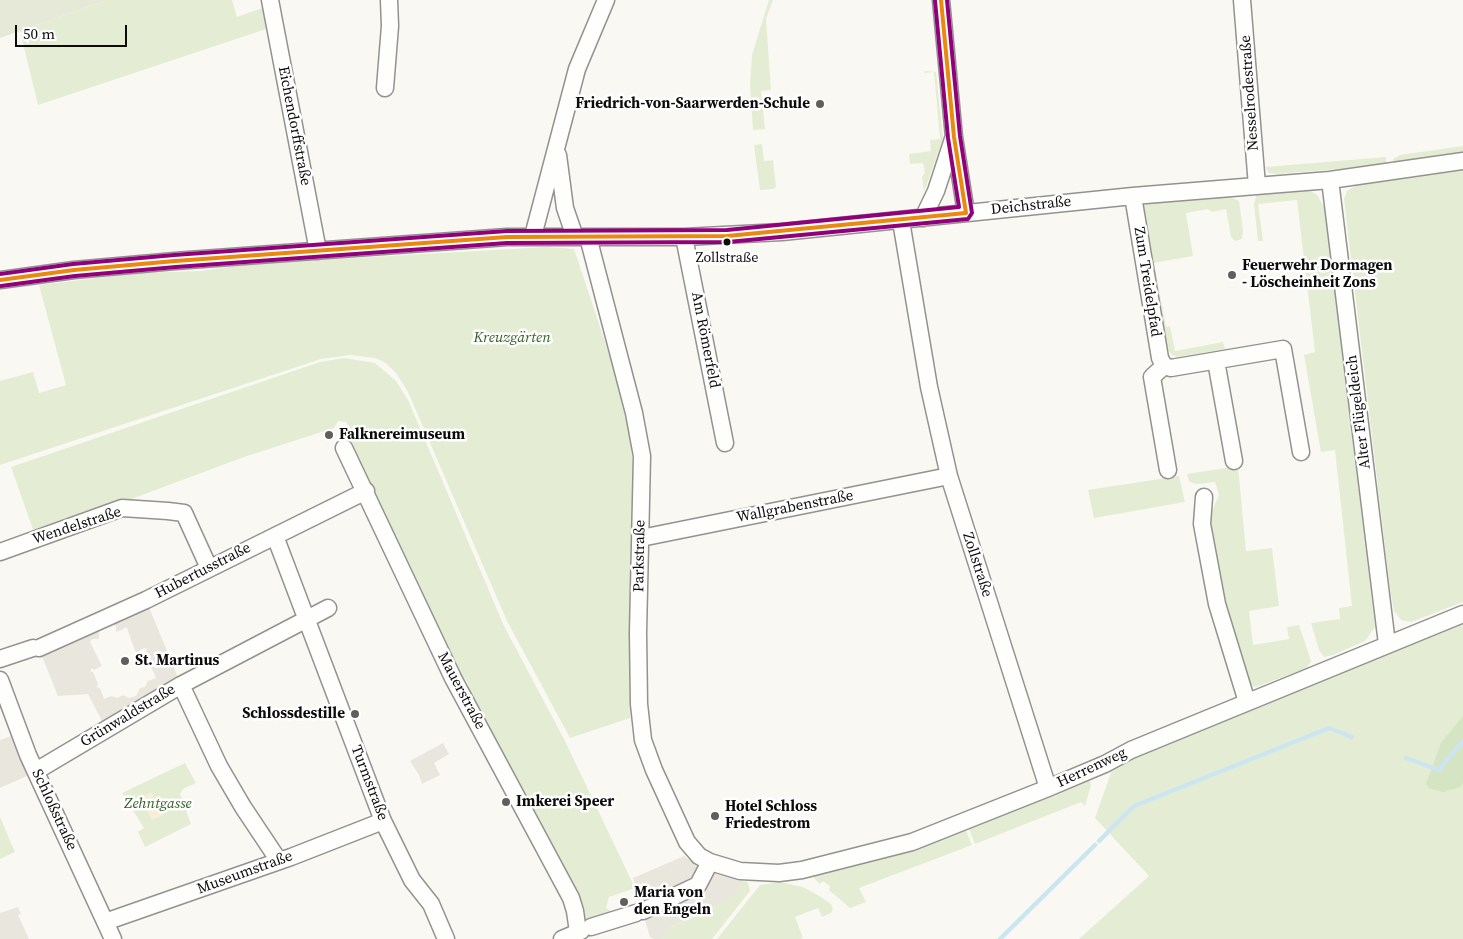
<!DOCTYPE html>
<html>
<head>
<meta charset="utf-8">
<style>
	body { margin:0 }
	#map { position:relative; width:1463px; height:939px; overflow:hidden; background:#faf8f2; font-family:"Source Serif 4",serif }
	canvas { display:block }
	.scale { position:absolute; left:15px; top:25px; width:112px; height:22px; box-sizing:border-box; border:2px solid #0c0c0c; border-top:0; padding-left:6px; font-size:15px; line-height:18px; white-space:nowrap; color:#0c0c0c; -webkit-text-stroke:4px #fff; paint-order:stroke }
</style>
</head>
<body>
<div id="map">
<canvas width="1463" height="939"></canvas>
<div class="scale">50 m</div>
</div>
<script>
const ctx = document.querySelector('canvas').getContext('2d');
ctx.lineJoin = 'round';
function fill(path, color) {
  ctx.fillStyle = color;
  ctx.fill(path, 'evenodd');
}
function poly(rows) {
  const path = new Path2D();
  for (const r of rows) {
    path.moveTo(r[0], r[1]);
    for (let i = 2; i < r.length; i += 2) path.lineTo(r[i], r[i + 1]);
  }
  return path;
}
function stroke(path, color, width, dash) {
  ctx.strokeStyle = color;
  ctx.lineWidth = width;
  ctx.lineCap = dash ? 'butt' : 'round';
  ctx.setLineDash(dash || []);
  ctx.stroke(path);
}
function write(font, color, halo, rows, align = 'center') {
  ctx.font = font + ' "Source Serif 4",serif';
  ctx.lineWidth = 5;
  ctx.setLineDash([]);
  ctx.textBaseline = 'middle';
  ctx.strokeStyle = halo;
  ctx.fillStyle = color;
  for (const [text, x, y, turn = 0] of rows) {
    ctx.save();
    ctx.translate(x, y);
    ctx.rotate((+turn || 0) * Math.PI / 180);
    ctx.textAlign = isNaN(turn) ? turn : align;
    if (halo) ctx.strokeText(text, 0, 0);
    ctx.fillText(text, 0, 0);
    ctx.restore();
  }
}
const green = poly([
	[107,0,232,0,237,17,265,7,269,28,38,105,20,31],
	[769,0,773,0,766,19,771,90,761,91,765,129,753,130,750,85,752,55],
	[925,71,936,72,943,139,924,192,922,177,925,173,923,163,910,164,909,154,931,151,930,140,940,139,934,72,924,73],
	[762,144,764,161,773,160,776,187,774,189,760,190,754,145],
	[1463,146,1463,155,1394,164,1393,159,1400,155],
	[1386,157,1386,164,1363,169,1363,167,1276,174,1269,173,1265,167],
	[1463,166,1463,602,1411,622,1401,620,1394,611,1390,588,1344,199,1347,191,1360,183],
	[1306,188,1317,195,1325,208,1375,627,1365,641,1333,655,1324,657,1319,650,1311,623,1340,619,1339,608,1352,606,1335,450,1321,452,1304,355,1315,352,1297,200,1258,204,1263,241,1258,241,1254,204,1257,194,1261,193],
	[1226,195,1239,201,1243,230,1242,239,1235,241,1231,237,1226,209,1212,212,1208,209,1186,213,1193,256,1154,263,1166,327,1170,326,1175,351,1223,342,1225,349,1177,357,1172,355,1168,350,1144,207,1145,203],
	[547,247,574,249,611,360,630,438,635,486,629,645,630,718,570,738,507,621,408,392,396,373,386,363,375,358,350,355,321,359,0,465,0,381,33,372,39,393,66,385,39,285,139,273,201,271,248,264],
	[344,358,375,363,396,381,408,400,504,626,565,741,635,888,609,897,606,908,612,912,587,921,528,804,530,803,525,794,523,794,467,687,469,686,464,677,461,677,412,576,414,574,410,565,408,565,347,432,349,427,346,422,338,421,334,428,244,457,35,535,11,467,320,362],
	[1238,466,1246,551,1272,548,1279,606,1249,611,1253,645,1289,639,1287,627,1299,625,1311,661,1307,668,1256,687,1249,684,1228,627,1206,525,1219,495,1215,482,1197,484,1192,483,1189,481,1187,474],
	[1179,476,1185,502,1094,518,1088,490],
	[1463,623,1463,939,1079,939,1149,876,1095,818,1113,767,1362,662],
	[185,763,196,783,183,789,180,794,191,824,145,847,138,832,144,828,122,793],
	[1088,777,1091,785,1085,806,1081,802,975,844,968,827],
	[0,817,15,852,0,859],
	[965,828,972,845,859,888,866,902,850,908,829,890,830,886,823,881,820,884,814,878,814,875],
	[741,881,748,882,750,891,712,939,662,939,666,929,700,914,738,890],
	[779,882,803,887,821,897,831,904,833,909,831,913,822,917,818,908,795,917,803,938,800,939,717,939,760,885]
]);
const forest = poly([
	[1463,716,1463,783,1460,787,1444,792,1430,789,1426,784,1441,743]
]);
const sand = poly([
	[151,792,163,815,152,820,141,798]
]);
const cemetery = poly([
	[0,0,107,0,0,38]
]);
const plaza = poly([
	[146,600,181,685,106,729,88,694,58,696,37,644],
	[110,624,116,626,116,632,124,629,124,627,127,628,136,653,144,648,147,649,146,652,151,663,153,664,151,667,156,678,148,681,145,687,140,688,136,696,129,698,123,695,117,698,111,696,104,699,100,688,96,687,98,684,93,672,90,671,92,668,94,670,102,666,90,642,92,639,99,639,99,629,101,630,111,626],
	[20,733,29,775,0,788,0,740],
	[443,743,449,754,434,763,440,775,422,784,419,775,410,761],
	[684,856,705,871,741,881,738,890,732,897,667,929,662,939,654,939,650,937,633,878],
	[18,907,21,914,18,915,29,939,0,939,0,913]
]);
const stream = poly([
	[1406,758,1439,770,1463,741],
	[1099,841,1134,806,1329,728,1352,737],
	[1000,939,1095,845]
]);
const street = poly([
	[270,0,318,251],
	[941,0,954,137,966,213],
	[1242,0,1257,186],
	[385,88,390,26,389,0],
	[558,155,565,208,575,237],
	[1330,180,1387,644],
	[1133,196,1160,358,1164,366,1171,368,1283,349,1301,452],
	[923,218,936,191,953,139],
	[901,221,929,387,949,476,1048,788],
	[533,236,577,69,606,0],
	[588,237,634,413,642,456,638,633,639,704,643,740,654,770,687,842,699,856,710,862,740,871,779,873,802,870,912,842,1048,788,1105,764,1131,750,1463,614],
	[684,237,725,443],
	[0,280,74,270,175,261,507,237,684,237,782,232,1133,196,1330,180,1463,161],
	[1216,361,1234,461],
	[1164,366,1152,377,1168,470],
	[344,448,453,678,571,898,575,911,578,932],
	[1204,497,1202,524,1217,604,1247,702],
	[275,536,383,821,412,880,431,904,446,939],
	[641,538,949,476],
	[0,552,122,508,168,511,184,513,209,568],
	[39,648,146,600,366,491],
	[0,659,33,648],
	[0,680,28,755,113,939],
	[181,685,219,766,243,807,279,861],
	[36,771,181,685,328,608],
	[643,911,698,885,710,862],
	[105,922,291,857,383,821],
	[591,927,636,913],
	[562,939,581,931]
]);
const bus1 = poly([
	[0,280,74,270,175,261,507,237,727,236,966,213,954,137,941,0]
]);
const bus2 = poly([
	[1,286,75,276,176,267,507,243,728,242,968,219,972,213,960,136,947,0]
]);
const bus3 = poly([
	[0,274,73,264,174,255,507,231,727,230,959,207,948,138,935,1]
]);
const markers = [
	[820,104,5,"#5f5f5c"],
	[727,242,4.5,"#0c0c0c"],
	[1232,275,5,"#5f5f5c"],
	[329,435,5,"#5f5f5c"],
	[125,661,5,"#5f5f5c"],
	[355,714,5,"#5f5f5c"],
	[506,802,5,"#5f5f5c"],
	[715,816,5,"#5f5f5c"],
	[624,902,5,"#5f5f5c"]
];
const busNames = [
	["Zollstraße",727,258]
];
const streetNames = [
	["Nesselrodestraße",1250,93,-94],
	["Eichendorffstraße",294,126,79],
	["Deichstraße",1031,206,-6],
	["Zum Treidelpfad",1147,282,81],
	["Am Römerfeld",705,340,79],
	["Alter Flügeldeich",1359,412,-97],
	["Wallgrabenstraße",795,507,-11],
	["Wendelstraße",77,526,-18],
	["Parkstraße",640,556,-89],
	["Zollstraße",977,565,72],
	["Hubertusstraße",203,571,-27],
	["Mauerstraße",461,691,62],
	["Grünwaldstraße",128,716,-31],
	["Herrenweg",1092,768,-25],
	["Turmstraße",369,783,69],
	["Schloßstraße",54,810,65],
	["Museumstraße",245,873,-20]
];
const poiNames = [
	["Friedrich-von-Saarwerden-Schule",810,104,"right"],
	["Feuerwehr Dormagen",1242,266],
	["- Löscheinheit Zons",1242,283],
	["Falknereimuseum",339,435],
	["St. Martinus",135,661],
	["Schlossdestille",345,714,"right"],
	["Imkerei Speer",516,802],
	["Hotel Schloss",725,807],
	["Friedestrom",725,824],
	["Maria von",634,893],
	["den Engeln",634,910]
];
const parkNames = [
	["Kreuzgärten",512,338],
	["Zehntgasse",158,804]
];
fill(green, '#e4edd4');
fill(forest, '#d5e4c2');
fill(sand, '#f7eed5');
fill(cemetery, '#e6e9d7');
fill(plaza, '#e9e6de');
stroke(stream, '#cbe5f1', 4.5);
stroke(street, '#939290', 19);
stroke(street, '#fefefd', 16);
stroke(bus1, '#eb880e', 4);
stroke(bus2, '#91007b', 4);
stroke(bus3, '#91007b', 4);
for (const [x, y, r, color] of markers) {
  const dot = new Path2D();
  dot.arc(x, y, r, 0, 2 * Math.PI);
  ctx.fillStyle = color;
  ctx.fill(dot);
  stroke(dot, '#fff', 2);
}
write('14px', '#0c0c0c', '#fff', busNames);
write('15px', '#0c0c0c', '#fff', streetNames);
write('bold 15px', '#0c0c0c', '#fff', poiNames, 'left');
write('italic 15px', '#325e23', '#fff', parkNames);
</script>
</body>
</html>
